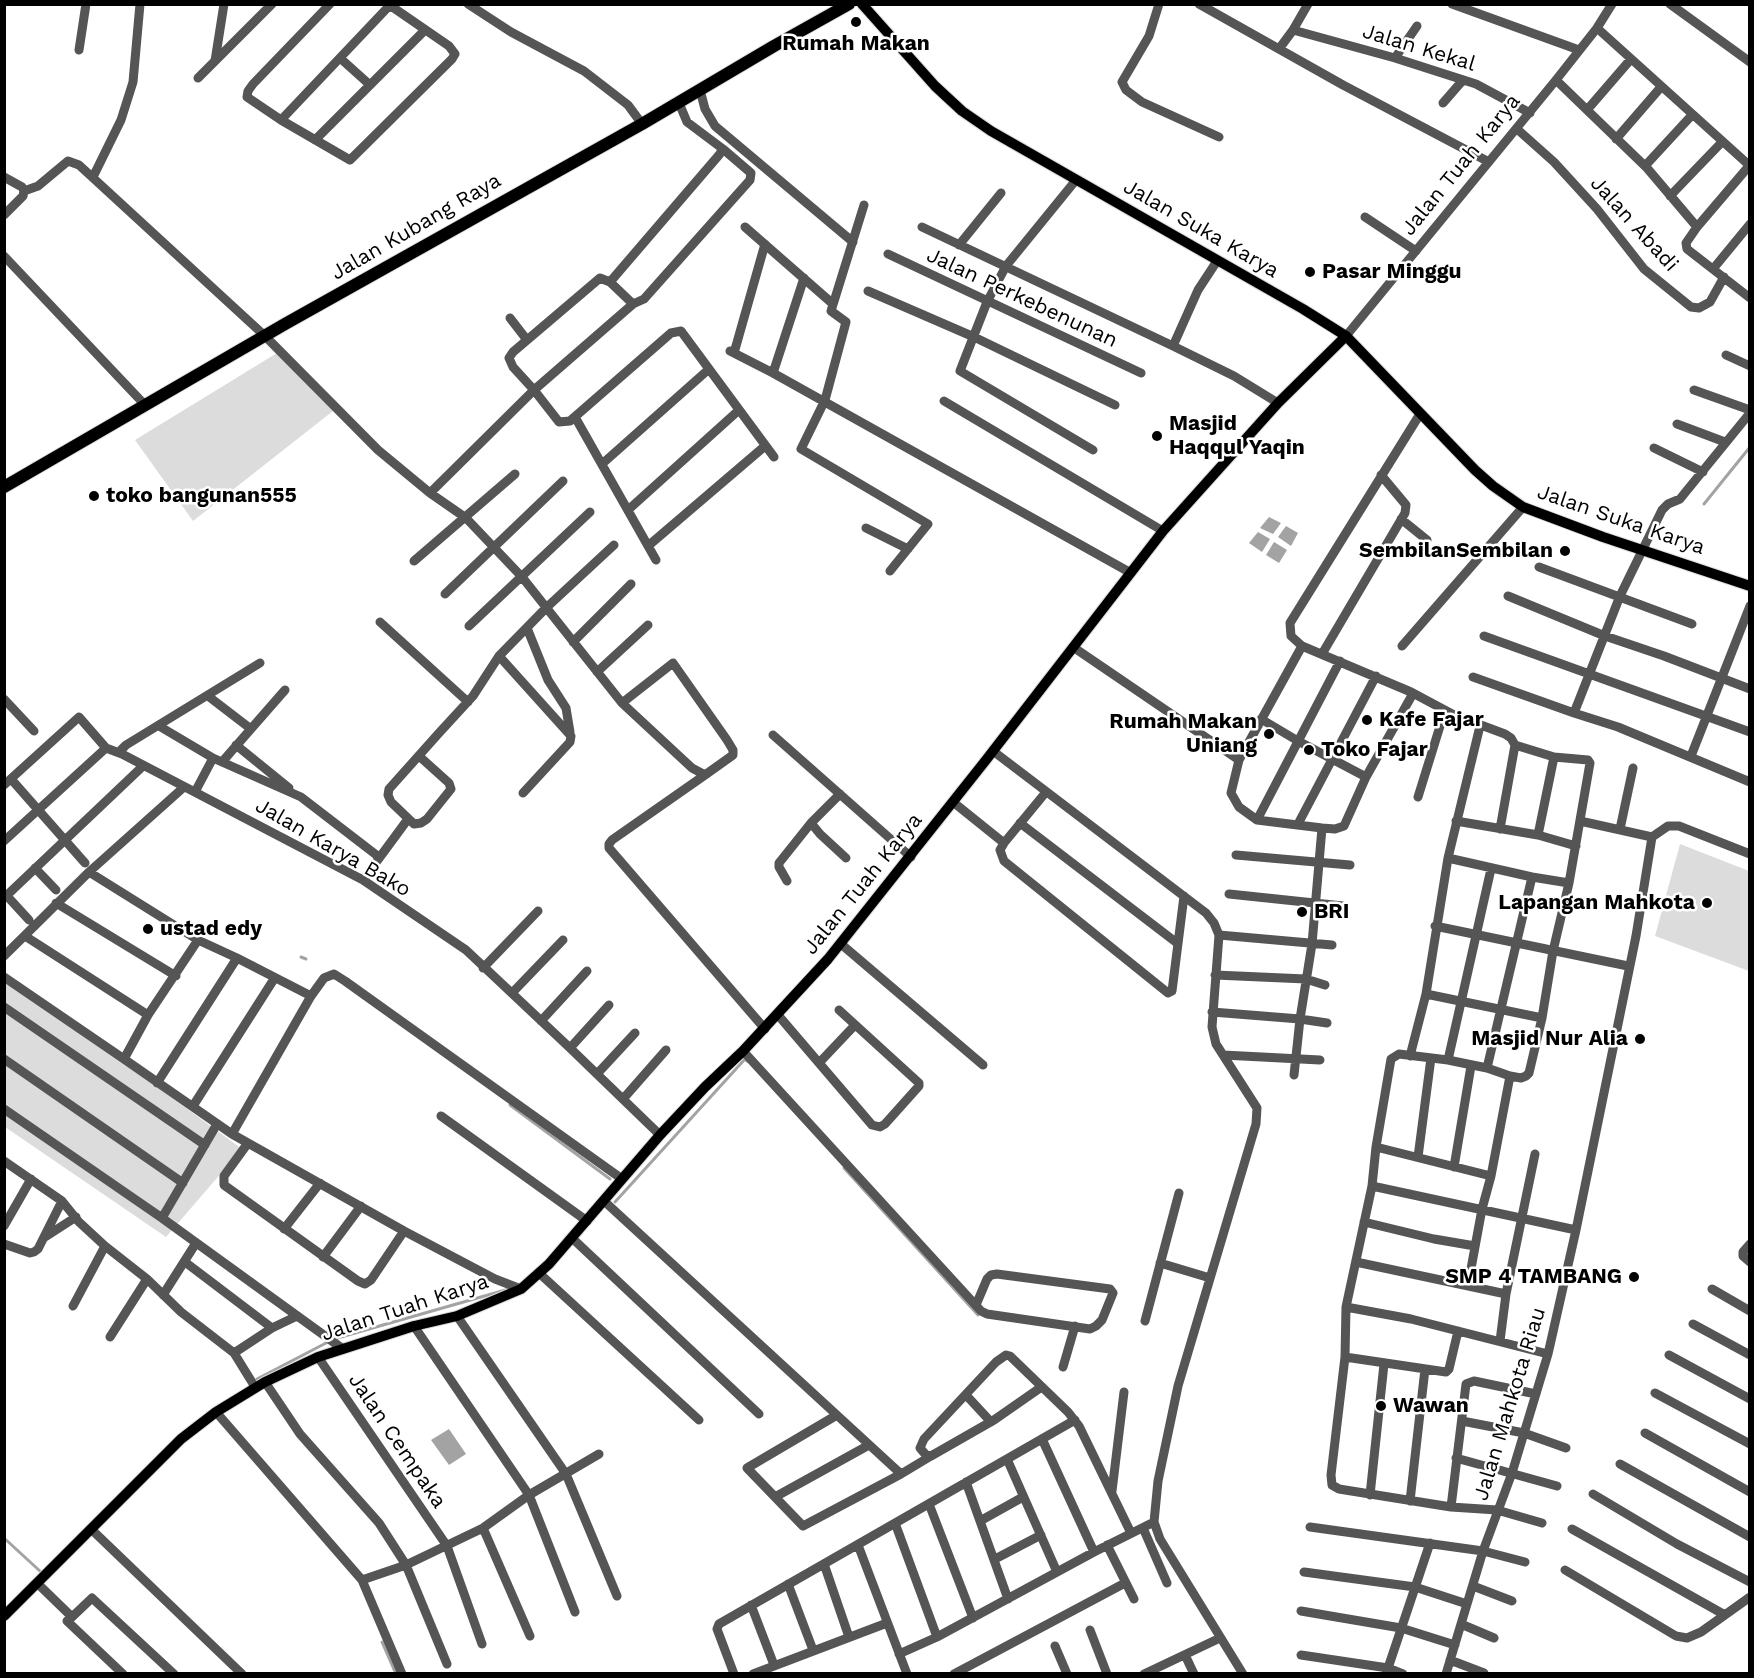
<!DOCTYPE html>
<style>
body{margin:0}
#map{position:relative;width:1754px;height:1678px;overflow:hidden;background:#fff;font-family:"Work Sans",sans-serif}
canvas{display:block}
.frame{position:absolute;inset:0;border:6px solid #000;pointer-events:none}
</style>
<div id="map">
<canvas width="1754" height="1678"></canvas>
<div class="frame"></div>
</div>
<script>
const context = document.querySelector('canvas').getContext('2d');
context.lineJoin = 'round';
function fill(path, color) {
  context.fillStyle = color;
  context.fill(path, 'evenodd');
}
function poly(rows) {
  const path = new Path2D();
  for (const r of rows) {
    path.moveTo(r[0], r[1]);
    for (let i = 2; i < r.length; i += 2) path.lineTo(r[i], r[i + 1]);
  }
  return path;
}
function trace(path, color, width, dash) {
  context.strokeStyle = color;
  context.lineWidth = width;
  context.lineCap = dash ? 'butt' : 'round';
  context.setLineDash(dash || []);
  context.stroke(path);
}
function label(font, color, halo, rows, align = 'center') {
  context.font = font + ' "Work Sans",sans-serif';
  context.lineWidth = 5;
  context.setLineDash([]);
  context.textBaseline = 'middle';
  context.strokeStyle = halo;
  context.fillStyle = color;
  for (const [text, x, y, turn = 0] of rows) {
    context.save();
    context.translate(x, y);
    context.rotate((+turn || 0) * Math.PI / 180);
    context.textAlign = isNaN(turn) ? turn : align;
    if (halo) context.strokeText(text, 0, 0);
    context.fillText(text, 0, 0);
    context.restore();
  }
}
fill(poly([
 [277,353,333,411,193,521,135,440],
 [1680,844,1749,871,1749,971,1655,936],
 [4,975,242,1149,166,1237,5,1127]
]), '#dcdcdc');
fill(poly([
 [1269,517,1281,523,1273,534,1260,528],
 [1286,526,1298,533,1291,546,1278,537],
 [1258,532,1270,539,1262,552,1249,543],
 [1274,542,1287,550,1279,563,1266,555],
 [449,1429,466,1454,449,1465,431,1440]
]), '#a3a3a3');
trace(poly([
 [1704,504,1750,447],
 [301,957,306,959],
 [510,1105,610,1179],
 [844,1168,978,1315],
 [615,1202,745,1059,747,1061],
 [334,1339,509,1289],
 [257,1379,328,1342],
 [4,1538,41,1572],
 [382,1642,396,1674]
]), '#a3a3a3', 3);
const major = poly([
 [862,4,935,86,962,111,991,131,1303,309,1346,336,1475,470,1493,486,1523,507,1603,537,1750,586],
 [4,1616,181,1439,216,1412,265,1382,318,1357,414,1326,457,1316,521,1289,549,1264,660,1135,705,1087,743,1051,828,959,986,760,1163,531,1278,403,1346,336]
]);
const highway = poly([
 [4,487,285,324,642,124,774,46,849,4]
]);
trace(major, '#dbdbdb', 12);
trace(highway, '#dbdbdb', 14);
trace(poly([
 [330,4,253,84,248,91,247,97,281,120,350,160,452,59,455,54,449,46,388,4],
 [468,4,511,32,584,71,628,105,642,124],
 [1159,4,1149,36,1122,82,1126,90,1142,102,1219,137],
 [1199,4,1343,85,1489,162],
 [1452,4,1579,50],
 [1670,4,1750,62],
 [1597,28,1750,166],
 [1293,30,1395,58,1476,84,1530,113],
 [1279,49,1293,30,1308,4],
 [79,50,86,4],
 [340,58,370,85],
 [1395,58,1417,26],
 [215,61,224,4],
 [198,78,272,4],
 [1556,80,1647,168,1697,227],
 [700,90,705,109,715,126,853,242],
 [1443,103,1463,80],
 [1587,110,1631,59],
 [281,120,391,4],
 [1517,129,1554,162,1597,209,1644,269,1691,307,1699,308,1710,302,1724,277],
 [1616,139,1661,87],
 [315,140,425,30],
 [1645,166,1692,115],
 [1749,166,1697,227,1686,243,1687,249,1750,298],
 [4,177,22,187,24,191,23,196,4,215],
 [93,177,121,120,133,82,140,4],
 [1076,180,1006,266,987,302,960,371,1093,450],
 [24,191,38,186,68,161,79,165,265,336,378,450,430,493,466,518,522,577,622,703,692,768,705,775,733,755,733,750,727,740,673,663,622,703],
 [1670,196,1722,142],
 [864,205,831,311,846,322,825,400,801,449,928,524,890,571],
 [1365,217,1416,251],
 [745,227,833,304],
 [922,227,1173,346,1234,376,1278,403],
 [959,245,1001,193],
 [888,254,1141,373],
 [4,256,145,405],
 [1713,269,1750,224],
 [804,278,773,373,1131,573],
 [610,282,719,155,723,149,687,122,679,103],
 [868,291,974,337,1115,405],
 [633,304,644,299,750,180,751,173,723,149],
 [510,318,527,340],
 [1346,336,1556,80,1597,28,1612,4],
 [1173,346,1198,290,1217,261],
 [730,351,773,373],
 [734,353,765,244],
 [1726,355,1750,366],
 [1694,390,1750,410],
 [944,401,1163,531],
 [575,417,656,560],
 [1677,424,1725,442],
 [1654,448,1703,472],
 [602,464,709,369],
 [430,493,534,390,633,304,610,282,600,278,513,352,509,358,513,367,534,390,559,422,570,421,671,333,681,331,774,457],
 [628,510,739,410],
 [1401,519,1427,540],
 [866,528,908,549],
 [648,546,765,446],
 [414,561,515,474],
 [1539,567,1692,624],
 [445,594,563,481],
 [1508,596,1605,636,1664,656,1750,689],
 [380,622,468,702],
 [469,626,590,512],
 [527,628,548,680,566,708,570,732],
 [1484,636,1750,732],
 [573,642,631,584],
 [1302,646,1411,692,1454,715,1505,734,1511,738,1515,745,1554,757,1588,760,1590,763,1569,883,1553,951,1542,1018,1529,1073,1526,1076,1521,1078,1510,1076,1491,1176,1482,1209,1468,1285],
 [1402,646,1523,507],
 [1073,647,1239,760],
 [1322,654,1405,513,1406,505,1381,475],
 [499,656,571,736,570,742,523,793],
 [260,663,126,745,121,750,122,754,363,880,466,950,570,1048,660,1135],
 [597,672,648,625],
 [1473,677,1574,713,1620,596,1662,510,1668,504,1680,499,1684,494,1750,413],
 [1411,692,1411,697,1366,777,1344,826,1335,829,1322,828,1257,820,1239,807,1231,793,1239,760,1302,646,1291,636,1290,623,1420,414],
 [208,696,251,729],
 [4,699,34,731],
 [1574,713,1618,727,1750,782],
 [1261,719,1298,741,1366,777],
 [159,726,213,758,301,797,379,857],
 [773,735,911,857],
 [236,745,289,788],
 [993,751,1206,913,1214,923,1219,935,1212,1027,1216,1044,1257,1108,1256,1124,1178,1386,1158,1481,1154,1522,1160,1539,1243,1674],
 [419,756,449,783,451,789,427,819,421,823,414,824,391,802,388,795,389,789,439,733,473,696,499,656,546,608,614,545],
 [1691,756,1750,606],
 [222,762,285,690],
 [705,775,612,840,609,844,609,848,765,1029],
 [11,779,85,863],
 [4,785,79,717,106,748,122,754],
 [195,792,213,758],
 [1046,792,1004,843,1000,850,1004,861,1168,993,1172,991,1184,896],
 [840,794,811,823,820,834,846,858],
 [1418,797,1445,710],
 [953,802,1004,843],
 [1257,820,1340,661],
 [1456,821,1538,835,1576,846],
 [1580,821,1652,837],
 [1020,823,1177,943],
 [1298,824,1376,676],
 [1500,829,1515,745],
 [1620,829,1633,768],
 [1538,835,1554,757],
 [4,841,106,748],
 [1236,855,1350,865],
 [1448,858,1532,877,1569,883],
 [35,868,56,890],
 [89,872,198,940,237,958,311,996,232,1134],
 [363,880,408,819],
 [787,881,779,867,779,863,811,823],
 [1229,894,1343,906],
 [7,896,29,920],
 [4,898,143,766],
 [56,903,176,976],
 [1435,926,1628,966],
 [1219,935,1332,945],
 [25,936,148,1015],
 [198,940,148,1015,124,1059,232,1134,404,1231,495,1279,521,1289],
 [841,944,983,1065],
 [4,956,89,872,184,787],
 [483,968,538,911],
 [1215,975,1306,979,1325,985],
 [4,977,124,1059],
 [512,993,563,940],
 [1426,994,1542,1018],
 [311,996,324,978,334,974,345,981,622,1179],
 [4,1007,205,1145],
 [1212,1012,1300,1019,1327,1023],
 [778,1015,872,1125,880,1127,885,1124,919,1086,919,1083,839,1010],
 [541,1021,587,971],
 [570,1048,609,1005],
 [743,1051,981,1311,987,1314,1090,1329,1096,1326,1102,1320,1113,1293,1110,1289,997,1274,991,1275,987,1279,976,1305],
 [1223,1055,1320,1060],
 [1410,1056,1426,994,1448,858,1480,726],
 [4,1059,183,1183],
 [1448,1060,1491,869],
 [819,1063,855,1025],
 [1487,1068,1532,877],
 [597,1074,635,1033],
 [1294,1075,1300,1019,1312,944,1322,828],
 [1510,1076,1487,1068,1448,1060,1399,1054,1391,1059,1376,1147,1372,1186,1346,1307,1345,1357,1331,1475,1332,1485,1339,1489,1451,1507,1497,1510,1542,1523],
 [157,1083,237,958],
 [623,1099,666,1050],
 [193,1106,274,979],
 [4,1109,162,1218,343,1349],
 [441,1116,587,1221],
 [248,1143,224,1176,224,1185,358,1281,365,1284,371,1280,404,1231],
 [1376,1147,1491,1176],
 [1418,1157,1431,1058],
 [4,1161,62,1201,79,1222,105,1246,147,1279,181,1312,234,1353,255,1387],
 [1454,1167,1471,1066],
 [1372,1186,1576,1230],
 [604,1201,901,1474,931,1456],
 [162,1218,217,1124],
 [1364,1222,1434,1239,1475,1246],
 [4,1226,31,1179],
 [284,1229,320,1183],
 [45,1237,76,1217],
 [572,1238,759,1414],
 [4,1244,30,1253,34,1252,38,1249,62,1201],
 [1750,1244,1743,1252,1743,1256,1750,1262],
 [323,1257,361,1206],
 [185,1262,272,1328],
 [1356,1262,1506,1294,1535,1154],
 [1160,1263,1210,1278],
 [539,1273,699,1420],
 [1712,1289,1750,1311],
 [163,1295,196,1243],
 [73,1306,105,1246],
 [1346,1307,1411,1319,1548,1354],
 [457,1316,566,1474,617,1596],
 [1145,1321,1179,1193],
 [1693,1324,1750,1355],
 [414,1326,529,1495,575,1612],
 [110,1337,147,1279],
 [1500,1341,1506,1294],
 [234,1353,272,1328,297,1316],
 [1669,1355,1750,1399],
 [318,1357,447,1546,482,1644],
 [1345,1357,1446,1372,1449,1369,1458,1331],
 [1063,1367,1075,1326],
 [265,1382,300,1434,379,1523,406,1565,447,1664],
 [1040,1388,994,1420,931,1456,926,1455,920,1448,924,1439,996,1362,1006,1355,1010,1356,1068,1412,1079,1426,1131,1533],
 [1655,1393,1750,1444],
 [966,1395,991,1422],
 [216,1412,362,1580,402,1674],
 [837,1415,747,1468,803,1526,901,1474],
 [1462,1421,1524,1433,1566,1448],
 [1645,1433,1750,1492],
 [1042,1439,1094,1552],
 [1456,1458,1557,1486],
 [1007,1459,1057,1572],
 [1620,1464,1750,1537],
 [966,1482,1008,1599],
 [1112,1491,1124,1392],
 [1593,1494,1677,1544,1750,1582],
 [1370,1495,1384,1364],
 [775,1497,869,1445],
 [1410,1501,1425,1369],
 [929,1504,973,1618],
 [1451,1507,1466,1384,1474,1381,1536,1394],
 [980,1521,1023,1497],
 [895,1523,937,1637],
 [1310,1527,1483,1551,1525,1562],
 [483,1528,530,1636],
 [1143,1528,1167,1583],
 [91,1529,242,1674],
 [1572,1529,1725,1615],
 [858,1545,907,1674],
 [1107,1545,1134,1599],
 [995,1559,1041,1535],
 [824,1564,849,1637],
 [1565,1570,1676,1636,1687,1638,1701,1632,1750,1597],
 [1304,1572,1415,1587,1467,1604],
 [362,1580,406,1565,483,1528,529,1495,599,1454],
 [37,1583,72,1617,67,1621,123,1674],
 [788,1584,813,1650],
 [1473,1586,1512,1601],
 [751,1605,774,1665],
 [1301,1611,1401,1628,1455,1645],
 [72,1617,92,1598,174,1674],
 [1090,1630,1107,1674],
 [1494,1638,1461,1624,1483,1551,1512,1473,1548,1354,1576,1230,1636,936,1652,837,1668,826,1679,826,1750,854],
 [1055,1646,1067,1674],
 [899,1654,937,1637,1094,1552,1154,1522],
 [1185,1655,1194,1674],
 [1301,1655,1388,1668,1403,1674],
 [1450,1660,1484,1673],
 [734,1674,717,1629,719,1624,1075,1420],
 [753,1674,887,1623],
 [954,1674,1125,1583],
 [1144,1674,1220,1638],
 [1386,1674,1430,1543],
 [1446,1674,1461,1624]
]), '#555', 9);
trace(major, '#000', 10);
trace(highway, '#000', 12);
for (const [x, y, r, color] of [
 [856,22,6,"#000"],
 [1310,272,6,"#000"],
 [1157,436,6,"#000"],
 [94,496,6,"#000"],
 [1565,551,6,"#000"],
 [1367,720,6,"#000"],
 [1269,734,6,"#000"],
 [1309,750,6,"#000"],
 [1707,903,6,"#000"],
 [1302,912,6,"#000"],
 [148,929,6,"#000"],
 [1640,1039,6,"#000"],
 [1634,1277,6,"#000"],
 [1381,1406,6,"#000"]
]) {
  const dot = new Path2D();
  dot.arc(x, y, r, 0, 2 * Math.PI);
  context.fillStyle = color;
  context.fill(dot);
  trace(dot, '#fff', 2);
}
label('bold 21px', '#000', '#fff', [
 ["Rumah Makan",856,44,"center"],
 ["Pasar Minggu",1322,272],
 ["Masjid",1169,424],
 ["Haqqul Yaqin",1169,448],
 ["toko bangunan555",106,496],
 ["SembilanSembilan",1553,551,"right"],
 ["Kafe Fajar",1379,720],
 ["Rumah Makan",1257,722,"right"],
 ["Uniang",1257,746,"right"],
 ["Toko Fajar",1321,750],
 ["Lapangan Mahkota",1695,903,"right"],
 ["BRI",1314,912],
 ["ustad edy",160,929],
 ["Masjid Nur Alia",1628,1039,"right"],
 ["SMP 4 TAMBANG",1622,1277,"right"],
 ["Wawan",1393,1406]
], 'left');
label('21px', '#000', '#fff', [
 ["Jalan Kekal",1419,48,17],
 ["Jalan Tuah Karya",1461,165,-51],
 ["Jalan Abadi",1634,224,48],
 ["Jalan Kubang Raya",416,227,-30],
 ["Jalan Suka Karya",1201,229,30],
 ["Jalan Perkebenunan",1022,298,25],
 ["Jalan Suka Karya",1621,520,19],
 ["Jalan Karya Bako",333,848,30],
 ["Jalan Tuah Karya",863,884,-51],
 ["Jalan Tuah Karya",405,1308,-18],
 ["Jalan Mahkota Riau",1510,1404,-73],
 ["Jalan Cempaka",397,1441,56]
]);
</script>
